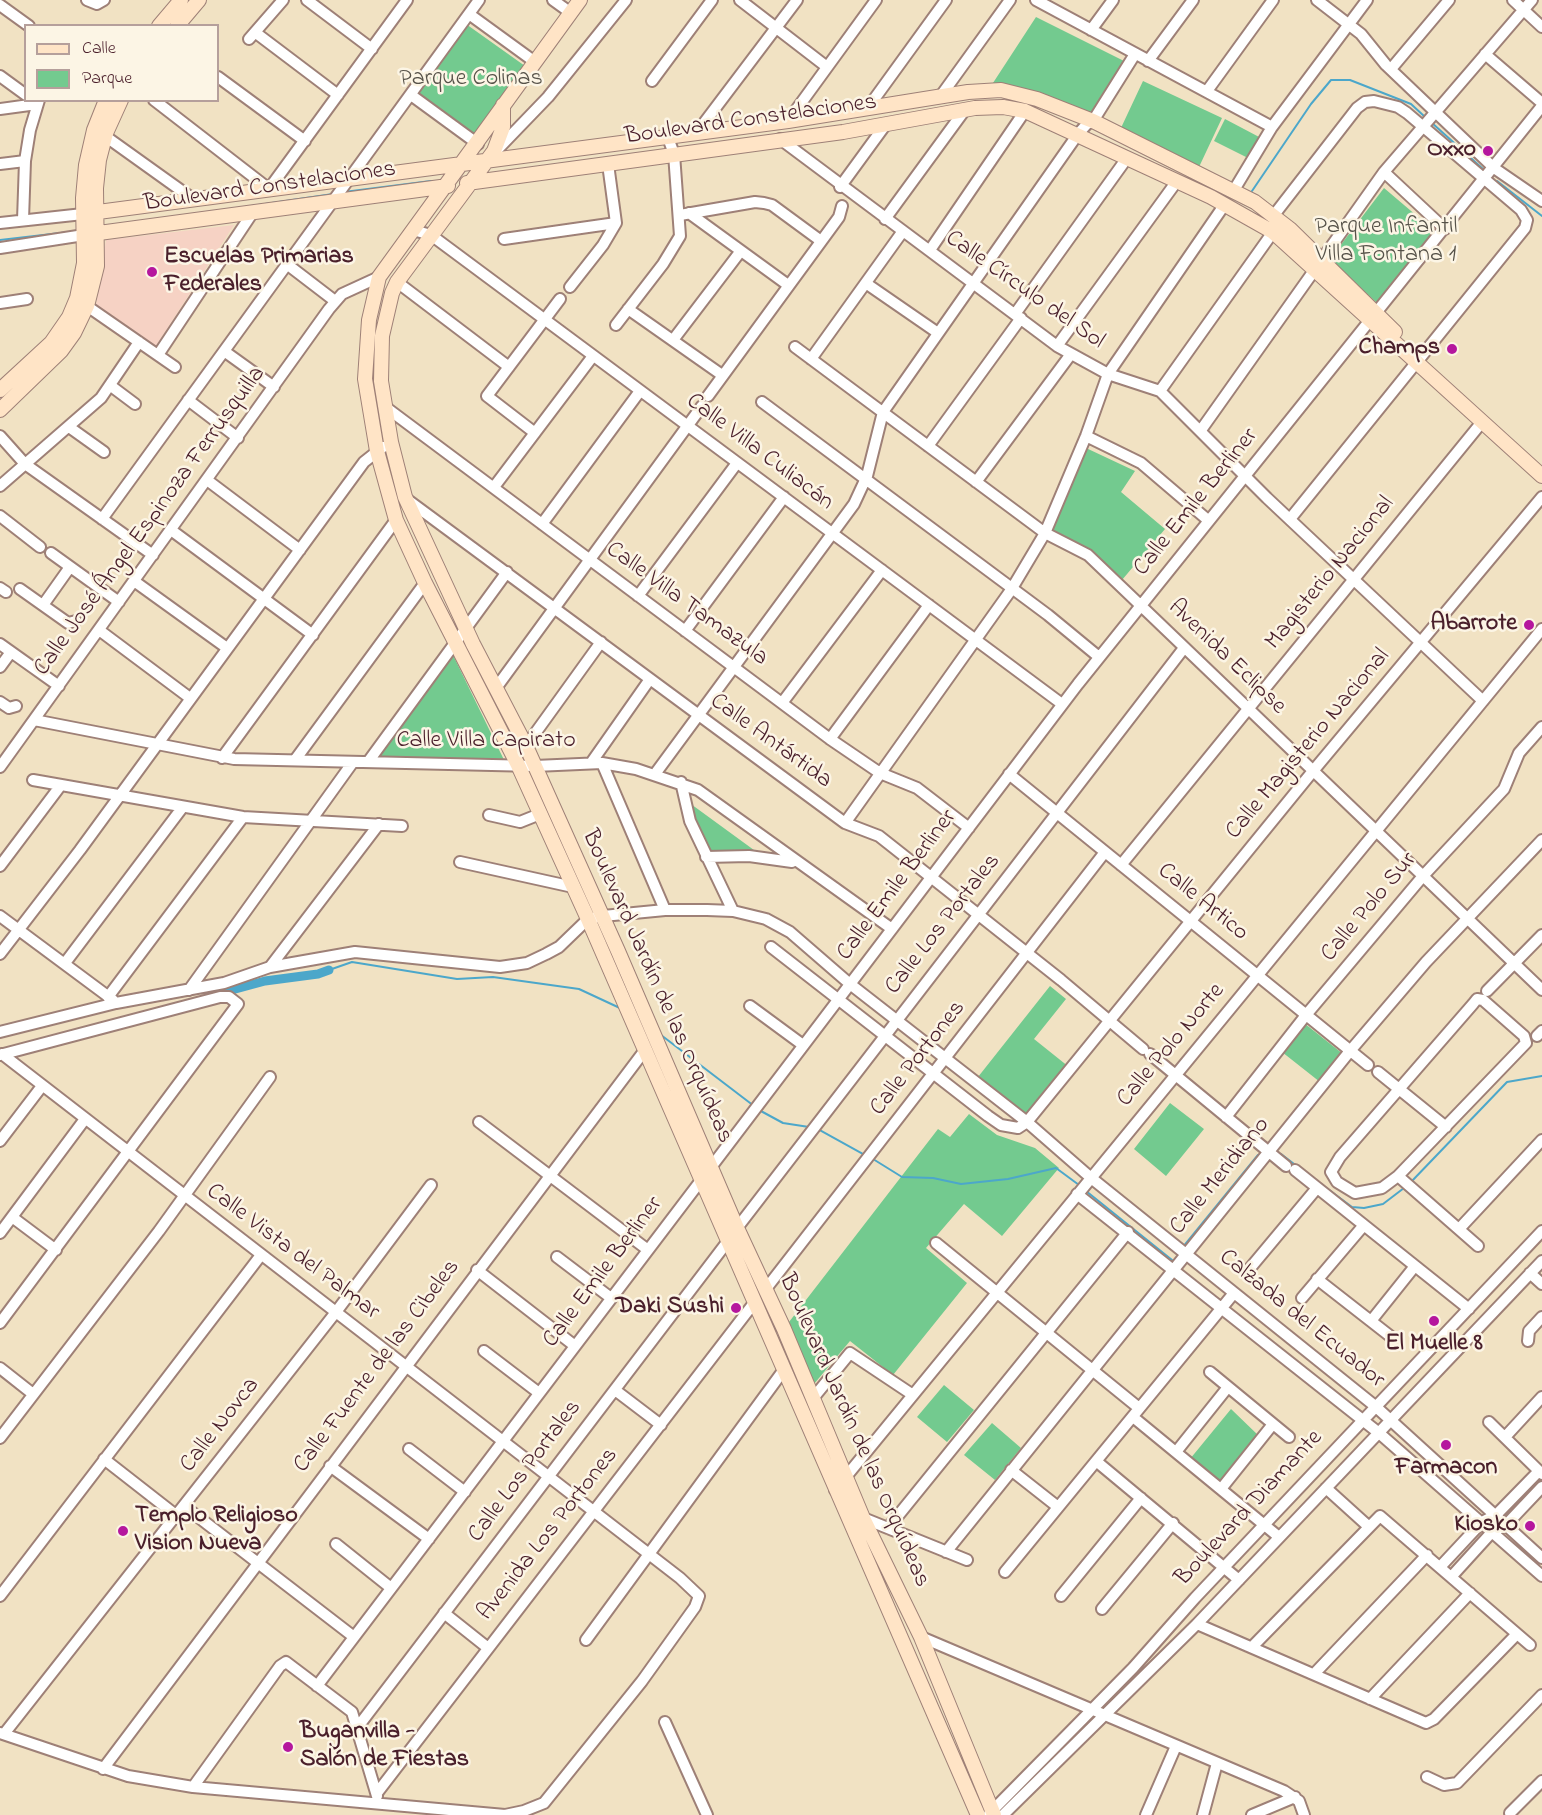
<!DOCTYPE html>
<meta charset="utf-8">
<style>
body{margin:0}
#map{position:relative;width:1542px;height:1815px;overflow:hidden;background:#f1e2c3;font-family:"Indie Flower",sans-serif}
canvas{display:block}
.legend{position:absolute;left:24px;top:24px;width:195px;height:78px;box-sizing:border-box;background:#fcf5e5;border:2px solid #b59f9b;margin:0;padding:8px 10px;list-style:none;font-size:18px;color:#4a1f2b}
.legend li{display:flex;align-items:center;gap:12px;height:30px}
.legend b{width:30px;border:2px solid #b59f9b}
</style>
<div id="map">
<canvas width="1542" height="1815"></canvas>
<ul class="legend">
<li><b style="height:8px;background:#ffe4c6"></b>Calle</li>
<li><b style="height:16px;background:#73ca8f"></b>Parque</li>
</ul>
</div>
<script>
const context = document.querySelector('canvas').getContext('2d');
context.lineJoin = 'round';
function fill(path, color) {
  context.fillStyle = color;
  context.fill(path, 'evenodd');
}
function poly(rows) {
  const path = new Path2D();
  for (const r of rows) {
    path.moveTo(r[0], r[1]);
    for (let i = 2; i < r.length; i += 2) path.lineTo(r[i], r[i + 1]);
  }
  return path;
}
function trace(path, color, width, dash) {
  context.strokeStyle = color;
  context.lineWidth = width;
  context.lineCap = dash ? 'butt' : 'round';
  context.setLineDash(dash || []);
  context.stroke(path);
}
function label(font, color, halo, rows, align = 'center') {
  context.font = font + ' "Indie Flower",sans-serif';
  context.lineWidth = 5;
  context.setLineDash([]);
  context.textBaseline = 'middle';
  context.strokeStyle = halo;
  context.fillStyle = color;
  for (const [text, x, y, turn = 0] of rows) {
    context.save();
    context.translate(x, y);
    context.rotate((+turn || 0) * Math.PI / 180);
    context.textAlign = isNaN(turn) ? turn : align;
    if (halo) context.strokeText(text, 0, 0);
    context.fillText(text, 0, 0);
    context.restore();
  }
}
fill(poly([
 [234,225,156,346,96,305,106,240]
]), '#f6d2c4');
fill(poly([
 [1036,17,1128,63,1087,119,991,86],
 [466,24,525,66,473,139,415,98],
 [1143,81,1222,118,1199,167,1120,130],
 [1225,119,1261,138,1250,159,1214,141],
 [1384,188,1437,233,1379,305,1330,259],
 [1086,448,1135,471,1121,492,1165,529,1122,580,1084,546,1053,530],
 [453,655,505,762,373,761],
 [684,799,769,861,737,855,700,857],
 [1050,986,1066,999,1034,1039,1069,1067,1026,1117,978,1077],
 [1304,1023,1343,1054,1320,1082,1282,1052],
 [1170,1103,1204,1129,1166,1176,1134,1149],
 [969,1114,997,1135,1035,1148,1059,1168,1002,1236,964,1204,926,1248,967,1283,893,1375,850,1341,814,1384,789,1322,938,1129,950,1137],
 [944,1385,974,1410,947,1442,917,1417],
 [1231,1409,1259,1436,1220,1483,1190,1459],
 [992,1423,1021,1448,995,1480,964,1455]
]), '#73ca8f');
trace(poly([
 [1432,123,1483,169],
 [1497,181,1542,216],
 [1252,191,1311,104,1331,80,1350,80,1411,104,1425,117],
 [344,192,431,181],
 [238,208,333,194],
 [0,240,69,232],
 [329,970,352,962,457,979,493,977,579,989,622,1009],
 [661,1035,754,1106],
 [759,1110,783,1123,809,1127],
 [818,1129,865,1155],
 [1281,1154,1298,1167],
 [873,1159,902,1177,933,1178,961,1184,1008,1179,1056,1168,1079,1185],
 [1317,1181,1352,1207,1364,1208,1383,1204,1404,1188],
 [1411,1182,1507,1082,1542,1076],
 [1086,1191,1172,1260],
 [1183,1247,1258,1155]
]), '#4ca7ca', 2);
trace(poly([
 [217,994,265,981,318,974,329,970]
]), '#4ca7ca', 9);
const street = poly([
 [87,0,97,4,104,0],
 [307,0,372,49],
 [553,0,571,13],
 [740,0,827,67],
 [1036,0,1272,127],
 [1317,0,1361,34,1386,65,1494,168,1542,201],
 [1513,0,1542,27],
 [0,5,29,26],
 [469,14,535,62],
 [1091,30,1113,0],
 [256,33,338,95],
 [249,39,283,0],
 [1485,54,1542,103],
 [1148,61,1193,0],
 [1391,69,1449,0],
 [0,76,26,95],
 [218,77,305,141],
 [652,81,712,0],
 [1207,91,1273,0],
 [411,95,478,144],
 [940,97,1010,0],
 [154,100,269,189,407,0],
 [0,109,37,104],
 [867,109,946,0],
 [788,121,876,0],
 [698,131,797,0],
 [105,136,193,199],
 [780,139,1057,346,1108,374,1160,391,1267,498,1483,701],
 [495,152,548,97,626,0],
 [0,164,25,161],
 [1384,172,1445,229],
 [840,187,886,124],
 [1234,190,1272,127,1367,0],
 [689,213,788,285],
 [680,215,755,202,764,203,772,205,821,241],
 [1274,215,1357,108,1365,102,1374,101,1398,107,1407,113,1521,210,1527,220,1525,228,1290,519],
 [885,219,964,111],
 [23,220,25,161,30,130,39,100],
 [0,223,83,214],
 [413,230,431,235,1062,704],
 [504,239,616,223],
 [0,248,84,235],
 [930,250,1025,111],
 [288,265,335,301],
 [397,282,509,367],
 [867,284,938,333],
 [570,287,603,245,616,223,608,164],
 [0,303,27,299],
 [87,306,175,367],
 [628,309,722,375],
 [1015,314,1127,158],
 [616,325,663,264,680,236,674,154,667,135],
 [673,340,740,252],
 [1057,346,1177,181],
 [795,347,1045,533,1088,555,1542,990],
 [224,351,274,387],
 [158,355,253,212],
 [811,359,903,231],
 [111,386,135,404],
 [1160,391,1273,232],
 [708,396,839,217,842,206],
 [188,400,238,438],
 [762,402,1048,615,1099,657],
 [384,406,830,739,880,773,917,788,969,828],
 [69,427,104,452],
 [1201,430,1384,172,1532,0],
 [535,433,487,396,560,299],
 [0,436,25,464,153,555],
 [1086,436,1141,463,1209,521],
 [928,446,1021,318],
 [207,480,300,550],
 [976,482,1071,354],
 [0,486,101,398,139,342],
 [494,487,593,356],
 [405,498,845,823,879,836,1061,980,1143,1049],
 [0,516,40,547],
 [102,519,479,0],
 [542,524,640,391],
 [171,530,313,635],
 [51,553,119,602],
 [134,581,227,648],
 [0,588,6,592],
 [20,589,68,623,76,621],
 [638,596,737,463],
 [43,605,70,567],
 [99,630,190,698],
 [685,631,784,497],
 [0,644,59,686],
 [0,667,11,652],
 [496,688,702,406],
 [0,702,9,708,16,706],
 [782,703,882,570],
 [34,720,234,759,535,766,602,763,636,769,698,790,892,929],
 [830,739,929,605],
 [526,746,601,642],
 [222,758,396,520],
 [295,760,425,583],
 [368,762,507,572],
 [591,763,650,679],
 [602,763,665,910],
 [0,767,329,309,342,294,379,277],
 [655,774,854,504,867,476,883,412,1078,134,1087,124,1093,121,1135,54],
 [1009,774,1368,1065],
 [33,780,243,817,402,826],
 [681,782,690,821,733,911],
 [489,815,520,822,540,814],
 [845,823,1011,590,1045,533,1086,436,1108,374,1225,204],
 [706,857,749,856,792,862],
 [460,862,573,887],
 [1121,865,1482,422],
 [0,866,61,785],
 [0,916,113,1000],
 [771,947,988,1116,1001,1125,1018,1128,1027,1122,1313,771,1542,497],
 [0,954,80,850,364,462,383,447],
 [65,963,182,808],
 [270,967,355,952,500,967,527,963,546,954,559,947,588,919,603,916,665,910,707,910,733,911,766,919,790,932,850,984,1027,1122,1090,1177,1375,1406,1542,1558],
 [189,990,353,762],
 [1487,991,1542,935],
 [108,997,243,817],
 [750,1006,803,1045],
 [0,1032,116,1003,224,983,270,967,379,824],
 [1537,1036,1542,1031],
 [2,1054,680,1578,699,1596,695,1607,642,1681,544,1803,524,1811,505,1815,193,1787],
 [1150,1054,1286,1166],
 [0,1055,220,997,229,997,238,1004,0,1323],
 [1378,1072,1446,1127],
 [1226,1117,1306,1015,1423,876,1504,789,1519,753,1542,727],
 [479,1122,648,1250],
 [0,1141,42,1086],
 [1295,1170,1469,1309],
 [1398,1176,1526,1043,1524,1036,1483,1000,1477,999,1473,1004,1340,1157,1331,1172,1337,1182,1355,1193,1382,1188,1398,1176,1478,1246],
 [1077,1194,1379,1433,1542,1576],
 [12,1217,56,1250],
 [737,1228,1184,648],
 [1459,1229,1542,1140],
 [0,1233,85,1119],
 [936,1243,1139,1408],
 [557,1257,611,1298],
 [477,1270,575,1346],
 [1246,1273,1317,1188],
 [1530,1273,1542,1284],
 [1317,1279,1390,1336],
 [765,1290,1105,852],
 [1302,1298,1364,1225],
 [1371,1321,1415,1266],
 [1528,1341,1529,1331,1542,1317],
 [484,1351,539,1393],
 [0,1368,33,1394],
 [1210,1372,1289,1437],
 [615,1390,661,1425],
 [814,1397,850,1353,913,1395],
 [1133,1417,1279,1537],
 [1489,1422,1542,1474],
 [1505,1437,1542,1397],
 [0,1438,159,1231,270,1077],
 [409,1449,465,1492],
 [1176,1452,1228,1387],
 [104,1459,177,1516],
 [1096,1461,1239,1580],
 [330,1466,429,1539],
 [1011,1470,1058,1507],
 [1326,1488,1368,1526],
 [1221,1489,1273,1424],
 [835,1490,1542,629],
 [184,1506,354,1637],
 [863,1518,967,1560],
 [888,1528,1128,1232],
 [336,1544,391,1588],
 [946,1552,1350,1051,1426,962,1542,840],
 [1440,1567,1482,1522,1496,1515,1539,1471],
 [1005,1572,1234,1293],
 [1452,1576,1492,1532,1506,1525,1542,1487],
 [0,1596,261,1255],
 [1061,1596,1141,1498],
 [1102,1609,1173,1523],
 [444,1613,488,1648],
 [1197,1624,1426,1723,1434,1719,1517,1634],
 [921,1637,1284,1791,1299,1801,1304,1815],
 [586,1640,783,1371],
 [1252,1647,1380,1516,1530,1645],
 [1315,1673,1427,1555],
 [317,1686,1078,684,1542,106],
 [1370,1699,1470,1593],
 [665,1722,707,1815],
 [357,1728,728,1241],
 [0,1733,128,1776,193,1787,280,1666,286,1662,352,1712,377,1796],
 [4,1734,336,1312,431,1185],
 [103,1769,645,1050],
 [1427,1777,1444,1785,1457,1783,1542,1695],
 [377,1793,754,1303],
 [1510,1813,1542,1781],
 [989,1814,1133,1668,1195,1598,1542,1231],
 [1003,1815,1197,1624,1542,1261],
 [1146,1815,1176,1746],
 [1203,1815,1217,1763],
 [1252,1815,1295,1797]
]);
const secondary = poly([
 [580,0,379,277,369,320,365,379,377,451,396,520,425,583,518,765,588,919,978,1815],
 [159,26,181,0],
 [177,26,199,0],
 [503,105,503,127,494,151,397,282,392,293,382,336,381,381,391,442,405,497,473,644,526,746,618,951,737,1228,784,1329,863,1518,921,1637,994,1815],
 [467,183,843,132,975,108,1003,107,1025,111,1211,197,1273,232,1542,476],
 [83,214,788,121,968,92,1001,90,1037,99,1093,121,1255,202,1290,229,1395,332],
 [84,235,448,186],
 [0,390,51,343,69,317,77,298,84,263,83,198,86,165,94,130,106,100],
 [0,410,61,351,74,333,87,306,97,266,96,188,99,160,106,133,121,100]
]);
trace(street, '#9e8077', 14);
trace(secondary, '#9e8077', 16);
trace(street, '#fff', 10);
trace(secondary, '#ffe4c6', 14);
for (const [x, y, r, color] of [
 [1488,151,6,"#b5179e"],
 [152,272,6,"#b5179e"],
 [1452,349,6,"#b5179e"],
 [1529,625,6,"#b5179e"],
 [736,1308,6,"#b5179e"],
 [1434,1321,6,"#b5179e"],
 [1446,1445,6,"#b5179e"],
 [1530,1526,6,"#b5179e"],
 [123,1531,6,"#b5179e"],
 [288,1747,6,"#b5179e"]
]) {
  const dot = new Path2D();
  dot.arc(x, y, r, 0, 2 * Math.PI);
  context.fillStyle = color;
  context.fill(dot);
  trace(dot, '#fcf5e5', 2);
}
label('24px', '#565249', '#fcf5e5', [
 ["Parque Colinas",471,80],
 ["Parque Infantil",1386,228],
 ["Villa Fontana 1",1386,256]
]);
label('24px', '#4a1f2b', '#fcf5e5', [
 ["Boulevard Constelaciones",751,121,-8],
 ["Boulevard Constelaciones",270,188,-8],
 ["Calle Círculo del Sol",1024,291,35],
 ["Calle Villa Culiacán",759,453,37],
 ["Calle Emile Berliner",1197,503,-51],
 ["Calle José Ángel Espinoza Ferrusquilla",151,522,-54],
 ["Magisterio Nacional",1331,574,-51],
 ["Calle Villa Tamazula",686,605,36],
 ["Avenida Eclipse",1226,658,44],
 ["Calle Villa Capirato",486,742],
 ["Calle Antártida",770,742,36],
 ["Calle Magisterio Nacional",1309,745,-50],
 ["Calle Emile Berliner",898,886,-53],
 ["Calle Artico",1202,903,39],
 ["Calle Polo Sur",1370,908,-50],
 ["Calle Los Portales",944,925,-52],
 ["Boulevard Jardín de las Orquídeas",656,987,66],
 ["Calle Polo Norte",1172,1046,-50],
 ["Calle Portones",919,1059,-52],
 ["Calle Meridiano",1221,1177,-51],
 ["Calle Vista del Palmar",292,1253,37],
 ["Calle Emile Berliner",604,1273,-53],
 ["Calzada del Ecuador",1301,1320,39],
 ["Calle Fuente de las Cibeles",378,1367,-53],
 ["Calle Novca",221,1426,-52],
 ["Boulevard Jardín de las Orquídeas",853,1431,66],
 ["Calle Los Portales",526,1472,-53],
 ["Boulevard Diamante",1250,1509,-47],
 ["Avenida Los Portones",549,1535,-52]
]);
label('bold 24px', '#4a1f2b', '#fcf5e5', [
 ["Oxxo",1476,151],
 ["Escuelas Primarias",164,258,"left"],
 ["Federales",164,286,"left"],
 ["Champs",1440,349],
 ["Abarrote",1517,625],
 ["Daki Sushi",724,1308],
 ["El Muelle 8",1434,1345,"center"],
 ["Farmacon",1446,1469,"center"],
 ["Templo Religioso",135,1517,"left"],
 ["Vision Nueva",135,1545,"left"],
 ["Kiosko",1518,1526],
 ["Buganvilla -",300,1733,"left"],
 ["Salón de Fiestas",300,1761,"left"]
], 'right');
</script>
